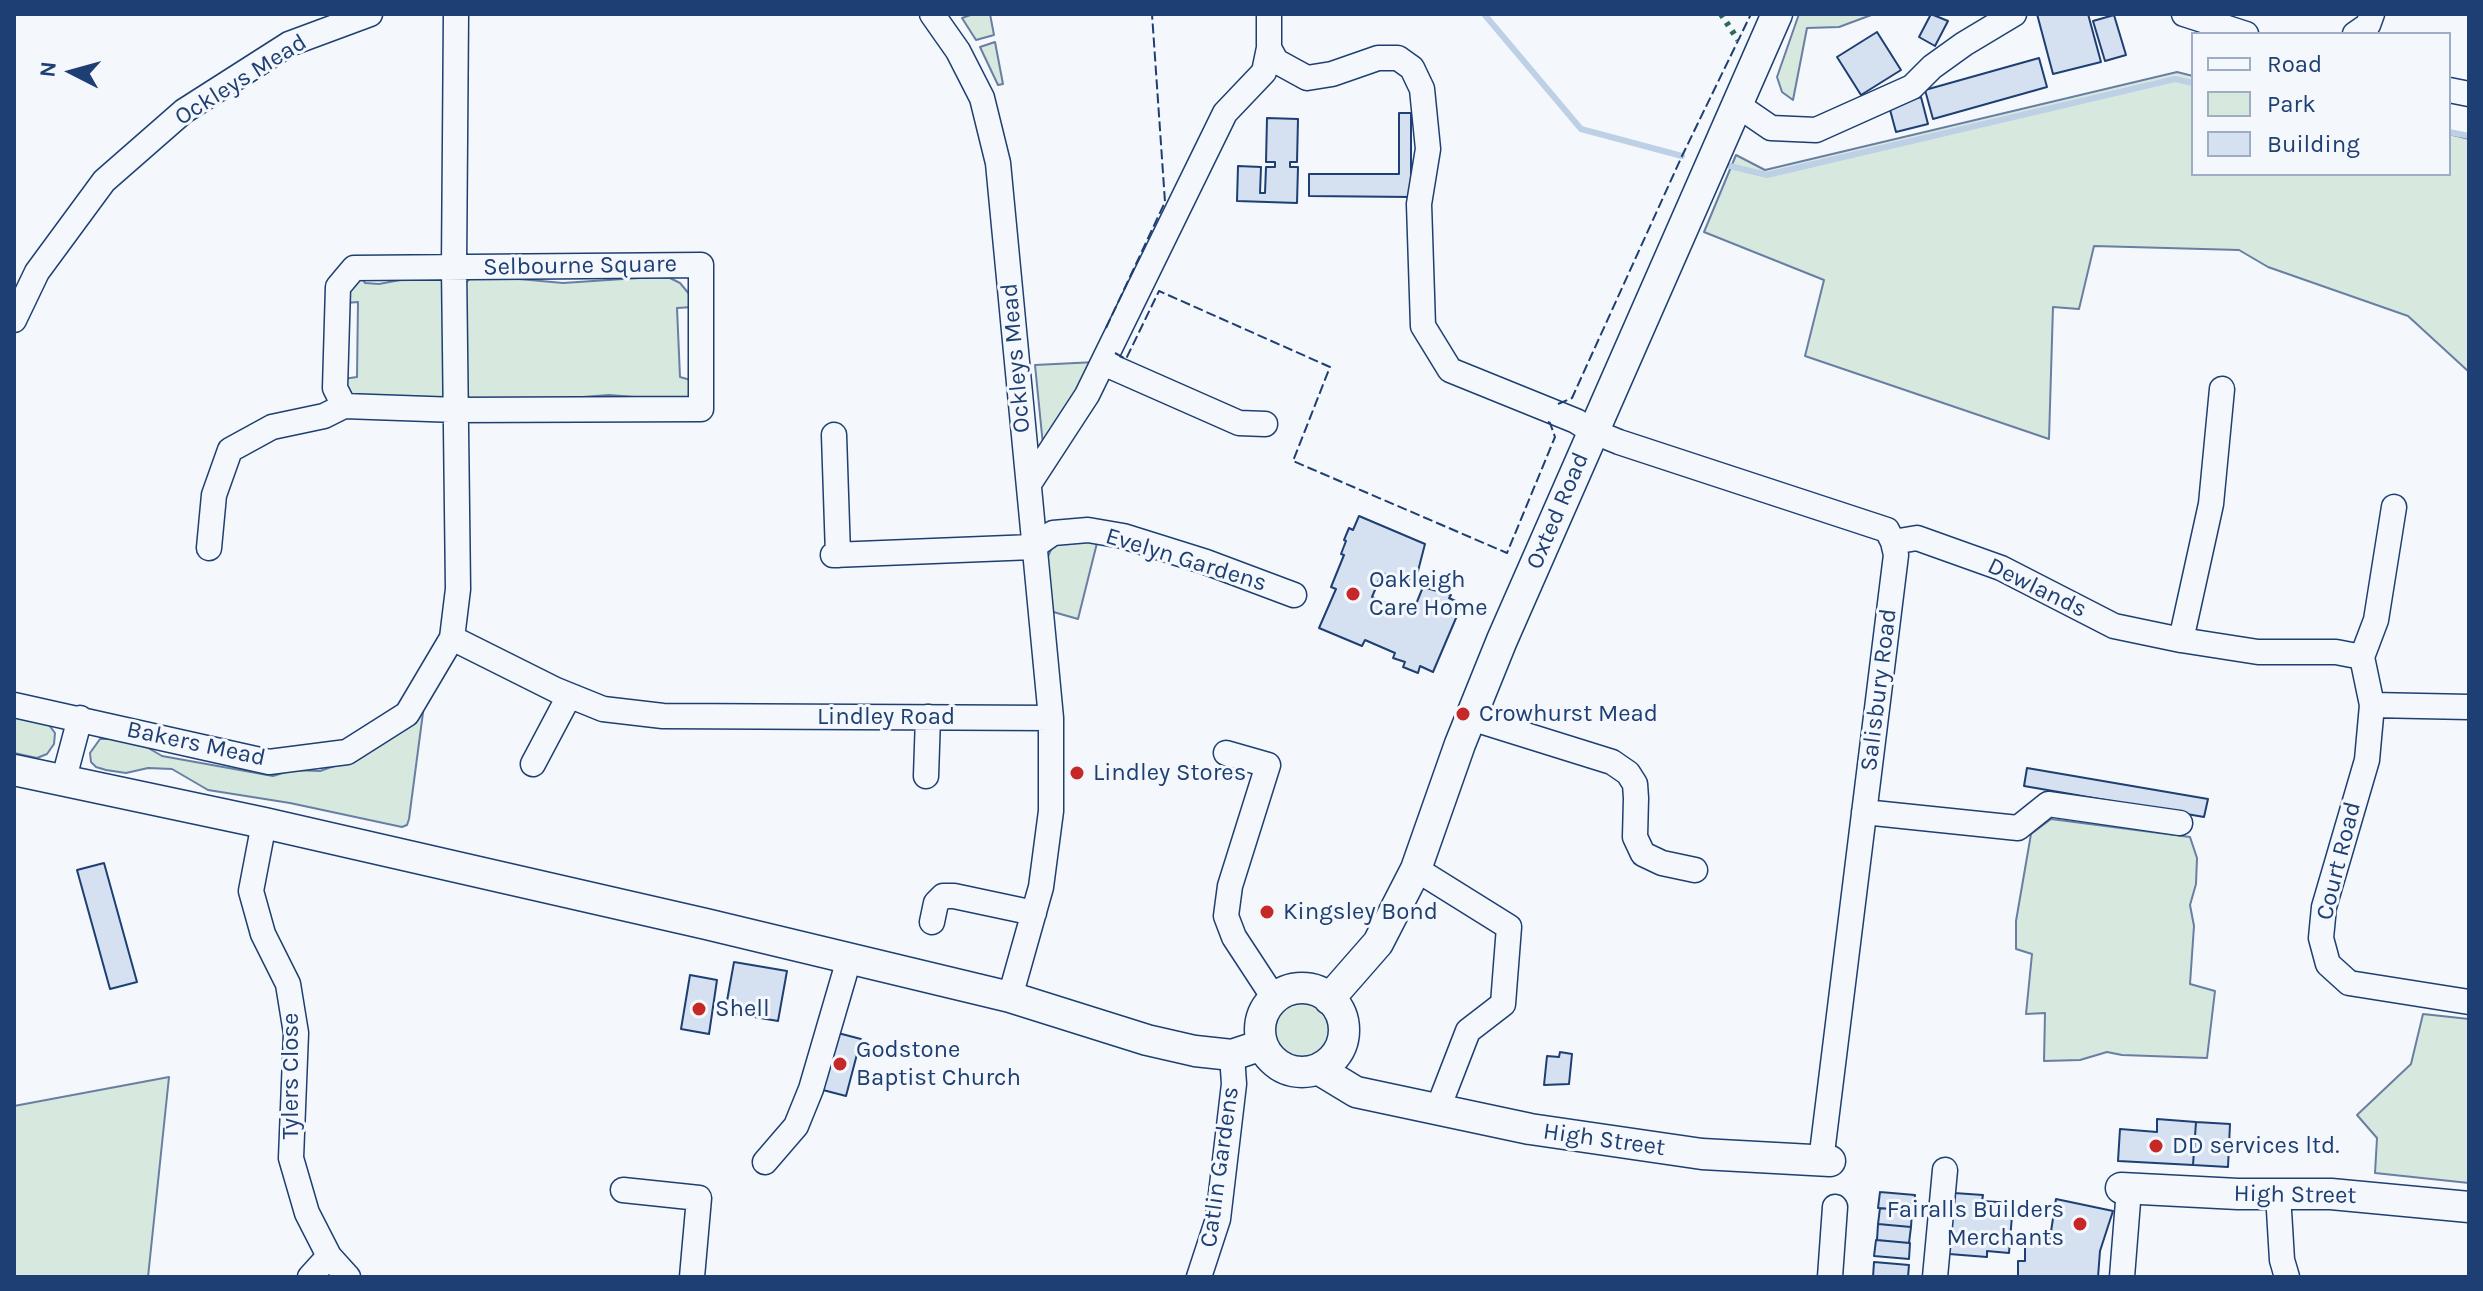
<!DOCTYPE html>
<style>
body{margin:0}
#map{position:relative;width:2483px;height:1291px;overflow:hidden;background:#f4f7fb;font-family:Karla,sans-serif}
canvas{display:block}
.frame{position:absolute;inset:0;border:16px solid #1d3f73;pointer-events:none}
.legend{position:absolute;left:2191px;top:32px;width:260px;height:144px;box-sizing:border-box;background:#f4f7fb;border:2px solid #9eadc5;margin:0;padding:10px 14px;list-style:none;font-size:24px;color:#1d3f73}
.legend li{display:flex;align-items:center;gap:16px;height:40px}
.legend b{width:40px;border:2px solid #9eadc5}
.north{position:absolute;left:32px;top:32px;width:80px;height:80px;-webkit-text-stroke:6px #f4f7fb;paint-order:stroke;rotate:276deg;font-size:22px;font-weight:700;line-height:32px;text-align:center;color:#1d3f73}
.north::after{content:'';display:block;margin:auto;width:28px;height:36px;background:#1d3f73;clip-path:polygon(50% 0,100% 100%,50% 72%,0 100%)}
</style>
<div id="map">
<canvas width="2483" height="1291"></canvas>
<div class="frame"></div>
<ul class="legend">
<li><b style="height:10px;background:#f4f7fb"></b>Road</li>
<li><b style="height:22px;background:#d7e8df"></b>Park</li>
<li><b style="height:22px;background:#d5e0f0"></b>Building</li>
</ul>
<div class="north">N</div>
</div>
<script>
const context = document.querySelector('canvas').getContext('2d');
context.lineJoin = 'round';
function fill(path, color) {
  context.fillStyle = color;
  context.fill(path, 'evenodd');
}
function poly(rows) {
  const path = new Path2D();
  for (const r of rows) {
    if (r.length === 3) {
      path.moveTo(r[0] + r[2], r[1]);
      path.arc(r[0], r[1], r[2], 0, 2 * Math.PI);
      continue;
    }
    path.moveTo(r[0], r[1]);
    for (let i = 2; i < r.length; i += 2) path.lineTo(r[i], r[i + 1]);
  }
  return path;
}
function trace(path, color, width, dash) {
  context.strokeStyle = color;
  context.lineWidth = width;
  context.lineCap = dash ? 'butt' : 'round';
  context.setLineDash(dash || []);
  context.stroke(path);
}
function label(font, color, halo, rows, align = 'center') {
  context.font = font + ' Karla,sans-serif';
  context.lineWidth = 6;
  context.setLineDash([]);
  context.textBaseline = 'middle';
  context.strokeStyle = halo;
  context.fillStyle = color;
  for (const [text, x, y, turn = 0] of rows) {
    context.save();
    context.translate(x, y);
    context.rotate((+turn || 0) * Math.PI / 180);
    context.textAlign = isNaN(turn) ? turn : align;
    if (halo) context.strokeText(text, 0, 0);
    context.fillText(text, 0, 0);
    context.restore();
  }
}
const green = poly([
 [973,14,990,14,994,35,976,40,962,18,973,14],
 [1799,14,1874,14,1839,27,1807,28,1793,100,1782,92,1777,77,1799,14],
 [995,42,1003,84,998,85,980,47,995,42],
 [2177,72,2193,76,2193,174,2449,174,2449,134,2469,139,2469,372,2408,316,2268,267,2239,250,2094,246,2079,309,2053,307,2049,439,1805,356,1824,280,1704,232,1736,155,1765,170,2177,72],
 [432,274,448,281,450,383,443,401,349,395,343,379,357,377,358,302,346,303,351,281,363,279,365,283,379,284,432,274],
 [497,277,563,283,653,277,670,278,680,283,690,295,693,307,677,308,680,377,694,381,691,395,685,401,609,395,531,401,472,399,468,397,462,288,470,278,497,277],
 [1096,362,1044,455,1035,365,1096,362],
 [1098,539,1078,619,1050,611,1047,559,1052,547,1060,541,1098,539],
 [424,705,409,819,407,825,402,827,290,803,208,790,172,769,148,768,126,773,106,770,96,767,91,762,90,753,100,739,133,739,162,756,273,776,292,770,320,771,351,760,424,705],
 [14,713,49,725,55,733,54,744,47,754,37,758,14,753,14,713],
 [2051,819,2190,837,2197,858,2196,884,2190,905,2194,926,2190,984,2215,991,2207,1058,2122,1055,2107,1052,2080,1060,2044,1061,2045,1013,2026,1014,2032,954,2016,949,2016,921,2031,834,2051,819],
 [1303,1030,29],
 [2423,1014,2469,1019,2469,1183,2375,1173,2377,1138,2357,1115,2411,1064,2423,1014],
 [169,1077,148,1277,14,1277,14,1106,169,1077]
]);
fill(green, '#d7e8df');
trace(green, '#687fa3', 2);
trace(poly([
 [1484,14,1581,129,1682,156],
 [2449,132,2469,136],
 [1730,166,1767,175,2175,79,2193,83]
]), '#bed0e5', 6);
const building = poly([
 [1931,14,1948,21,1935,46,1919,37,1931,14],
 [2037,14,2088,14,2101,62,2053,74,2037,14],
 [2114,15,2126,55,2105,61,2093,21,2114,15],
 [1877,32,1901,70,1861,95,1837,57,1877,32],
 [2039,58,2047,87,1933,119,1925,90,2039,58],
 [1921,97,1928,124,1896,132,1889,106,1921,97],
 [1399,113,1411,113,1411,197,1309,196,1309,174,1399,174,1399,113],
 [1267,118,1298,119,1297,162,1290,162,1290,167,1298,167,1297,203,1237,201,1238,166,1261,167,1260,193,1265,193,1266,167,1275,167,1275,162,1266,162,1267,118],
 [1359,516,1425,544,1418,571,1414,569,1407,584,1382,573,1372,597,1412,614,1423,587,1451,595,1449,598,1462,604,1433,672,1420,666,1418,673,1403,667,1405,662,1393,658,1395,653,1365,640,1362,646,1319,628,1336,589,1331,587,1344,555,1341,554,1346,541,1344,540,1349,528,1353,530,1359,516],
 [2027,768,2208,799,2204,817,2024,786,2027,768],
 [104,863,137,982,110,989,77,870,104,863],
 [734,962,787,971,778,1021,725,1012,734,962],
 [690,975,717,980,709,1034,681,1029,690,975],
 [834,1032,861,1039,846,1096,819,1089,834,1032],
 [1560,1052,1572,1054,1569,1084,1544,1085,1547,1056,1559,1057,1560,1052],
 [2157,1119,2196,1122,2193,1165,2118,1161,2120,1129,2157,1132,2157,1119],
 [2196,1122,2230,1124,2228,1167,2193,1165,2196,1122],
 [1880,1192,1915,1195,1913,1211,1878,1208,1880,1192],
 [1954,1193,1983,1195,1982,1201,2013,1203,2009,1253,1987,1251,1987,1257,1949,1254,1954,1193],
 [2056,1199,2113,1211,2100,1251,2098,1277,2018,1277,2018,1261,2025,1261,2025,1238,2050,1238,2056,1199],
 [1880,1208,1912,1211,1911,1227,1878,1224,1880,1208],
 [1878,1224,1911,1227,1909,1243,1877,1240,1878,1224],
 [1876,1240,1910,1243,1909,1259,1874,1256,1876,1240],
 [1874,1262,1909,1265,1908,1277,1873,1277,1874,1262]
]);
fill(building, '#d5e0f0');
trace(building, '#1d3f73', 2);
const minor = poly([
 [932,14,958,51,982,98,998,163,1051,718],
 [2184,14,2246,34],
 [2355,34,2368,25,2372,14],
 [1269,48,1276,61,1307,78,1332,74,1378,58,1398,58,1412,68,1422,89,1428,149,1419,204,1423,326,1450,370,1576,421,1592,431,1619,442,1887,530,1893,542,1896,555,1821,1161],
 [2449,90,2469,94],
 [1736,104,1771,128,1816,130,1912,87,1932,67,1964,44,2014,14],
 [701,265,701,409,457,410,344,406,335,388,338,287,354,268,701,265],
 [14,320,37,272,104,181,184,111,289,44,370,14],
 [1103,363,1239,423,1265,424],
 [834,435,838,555],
 [1029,484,1087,395,1225,113,1264,72,1269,48,1269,14],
 [1893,542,1917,538,2001,568,2114,626,2181,640,2258,652,2336,652,2362,657,2372,705,2367,760,2324,907,2321,938,2328,964,2349,983,2469,1002],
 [209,548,214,495,230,450,272,427,324,416,344,406],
 [833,555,1033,547,1053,533,1088,530,1123,536,1206,562,1294,595],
 [452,638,556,690,603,709,663,716,1051,718,1051,811,1041,887,1010,997],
 [2181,640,2211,504,2222,389],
 [2362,657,2376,620,2394,507],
 [14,705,269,762,347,752,407,714,452,638,458,589,454,267,456,14],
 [2372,705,2469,707],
 [1471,718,1612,762,1628,773,1635,784,1636,798,1635,837,1643,854,1662,863,1695,870],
 [1226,753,1268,765,1230,886,1226,916,1234,937,1274,998],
 [533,764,569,696],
 [926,776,928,717],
 [63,782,80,718],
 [1864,812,2018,828,2048,804,2180,823],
 [264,823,251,891,263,934,288,984,296,1033,291,1158,307,1213,329,1256,348,1277],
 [1416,869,1509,927,1503,1004,1468,1031,1437,1111],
 [932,922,936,903,943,896,954,896,1034,913],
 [765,1162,796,1126,811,1089,849,959],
 [623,1190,699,1198,692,1277],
 [2278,1194,2282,1260,2287,1277],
 [310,1277,329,1256],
 [1199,1277,1218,1219,1234,1084,1232,1055],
 [1830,1277,1835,1207],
 [1935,1277,1945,1170],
 [2122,1277,2129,1189]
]);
const major = poly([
 [14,770,264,823,706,924,1010,997,1147,1040,1195,1051,1232,1055,1262,1045],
 [1302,1030,42],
 [1329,999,1378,943,1416,869,1460,744,1502,640,1777,14],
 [1318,1069,1356,1092,1530,1129,1702,1154,1830,1161],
 [2121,1188,2238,1194,2331,1194,2469,1207]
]);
trace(minor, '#1d3f73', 27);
trace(major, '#1d3f73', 33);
trace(minor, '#f4f7fb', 24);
trace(major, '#f4f7fb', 30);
trace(poly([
 [1721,14,1738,40]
]), '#2c6c60', 6, [4, 6]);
trace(poly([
 [1106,328,1165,202,1152,14],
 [1115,353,1126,359,1159,291,1330,367,1293,461,1507,553,1555,437,1550,423,1546,421],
 [1558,404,1572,398,1682,156,1751,14]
]), '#1d3f73', 2, [10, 4]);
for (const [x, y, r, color] of [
 [1353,594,8,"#c62828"],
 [1463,714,8,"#c62828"],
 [1077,773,8,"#c62828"],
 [1267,912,8,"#c62828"],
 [699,1009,8,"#c62828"],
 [840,1064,8,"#c62828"],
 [2156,1146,8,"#c62828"],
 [2080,1224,8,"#c62828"]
]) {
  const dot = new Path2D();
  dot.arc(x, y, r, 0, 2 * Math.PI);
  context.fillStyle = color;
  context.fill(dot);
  trace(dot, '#f4f7fb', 3);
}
label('24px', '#1d3f73', '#f4f7fb', [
 ["Ockleys Mead",241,80,-32],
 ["Selbourne Square",580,266,-1],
 ["Ockleys Mead",1016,358,-95],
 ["Oxted Road",1558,511,-67],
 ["Evelyn Gardens",1186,560,17],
 ["Dewlands",2037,588,26],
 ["Salisbury Road",1879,690,-83],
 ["Lindley Road",886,717],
 ["Bakers Mead",196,744,12],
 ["Court Road",2339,861,-76],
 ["Tylers Close",291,1076,-90],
 ["High Street",1604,1140,8],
 ["Catlin Gardens",1220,1167,-82],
 ["High Street",2295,1195,1]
]);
label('24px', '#1d3f73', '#f4f7fb', [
 ["Oakleigh",1369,580],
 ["Care Home",1369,608],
 ["Crowhurst Mead",1479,714],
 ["Lindley Stores",1093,773],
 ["Kingsley Bond",1283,912],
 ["Shell",715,1009],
 ["Godstone",856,1050],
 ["Baptist Church",856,1078],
 ["DD services ltd.",2172,1146],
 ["Fairalls Builders",2064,1210,"right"],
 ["Merchants",2064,1238,"right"]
], 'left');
</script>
